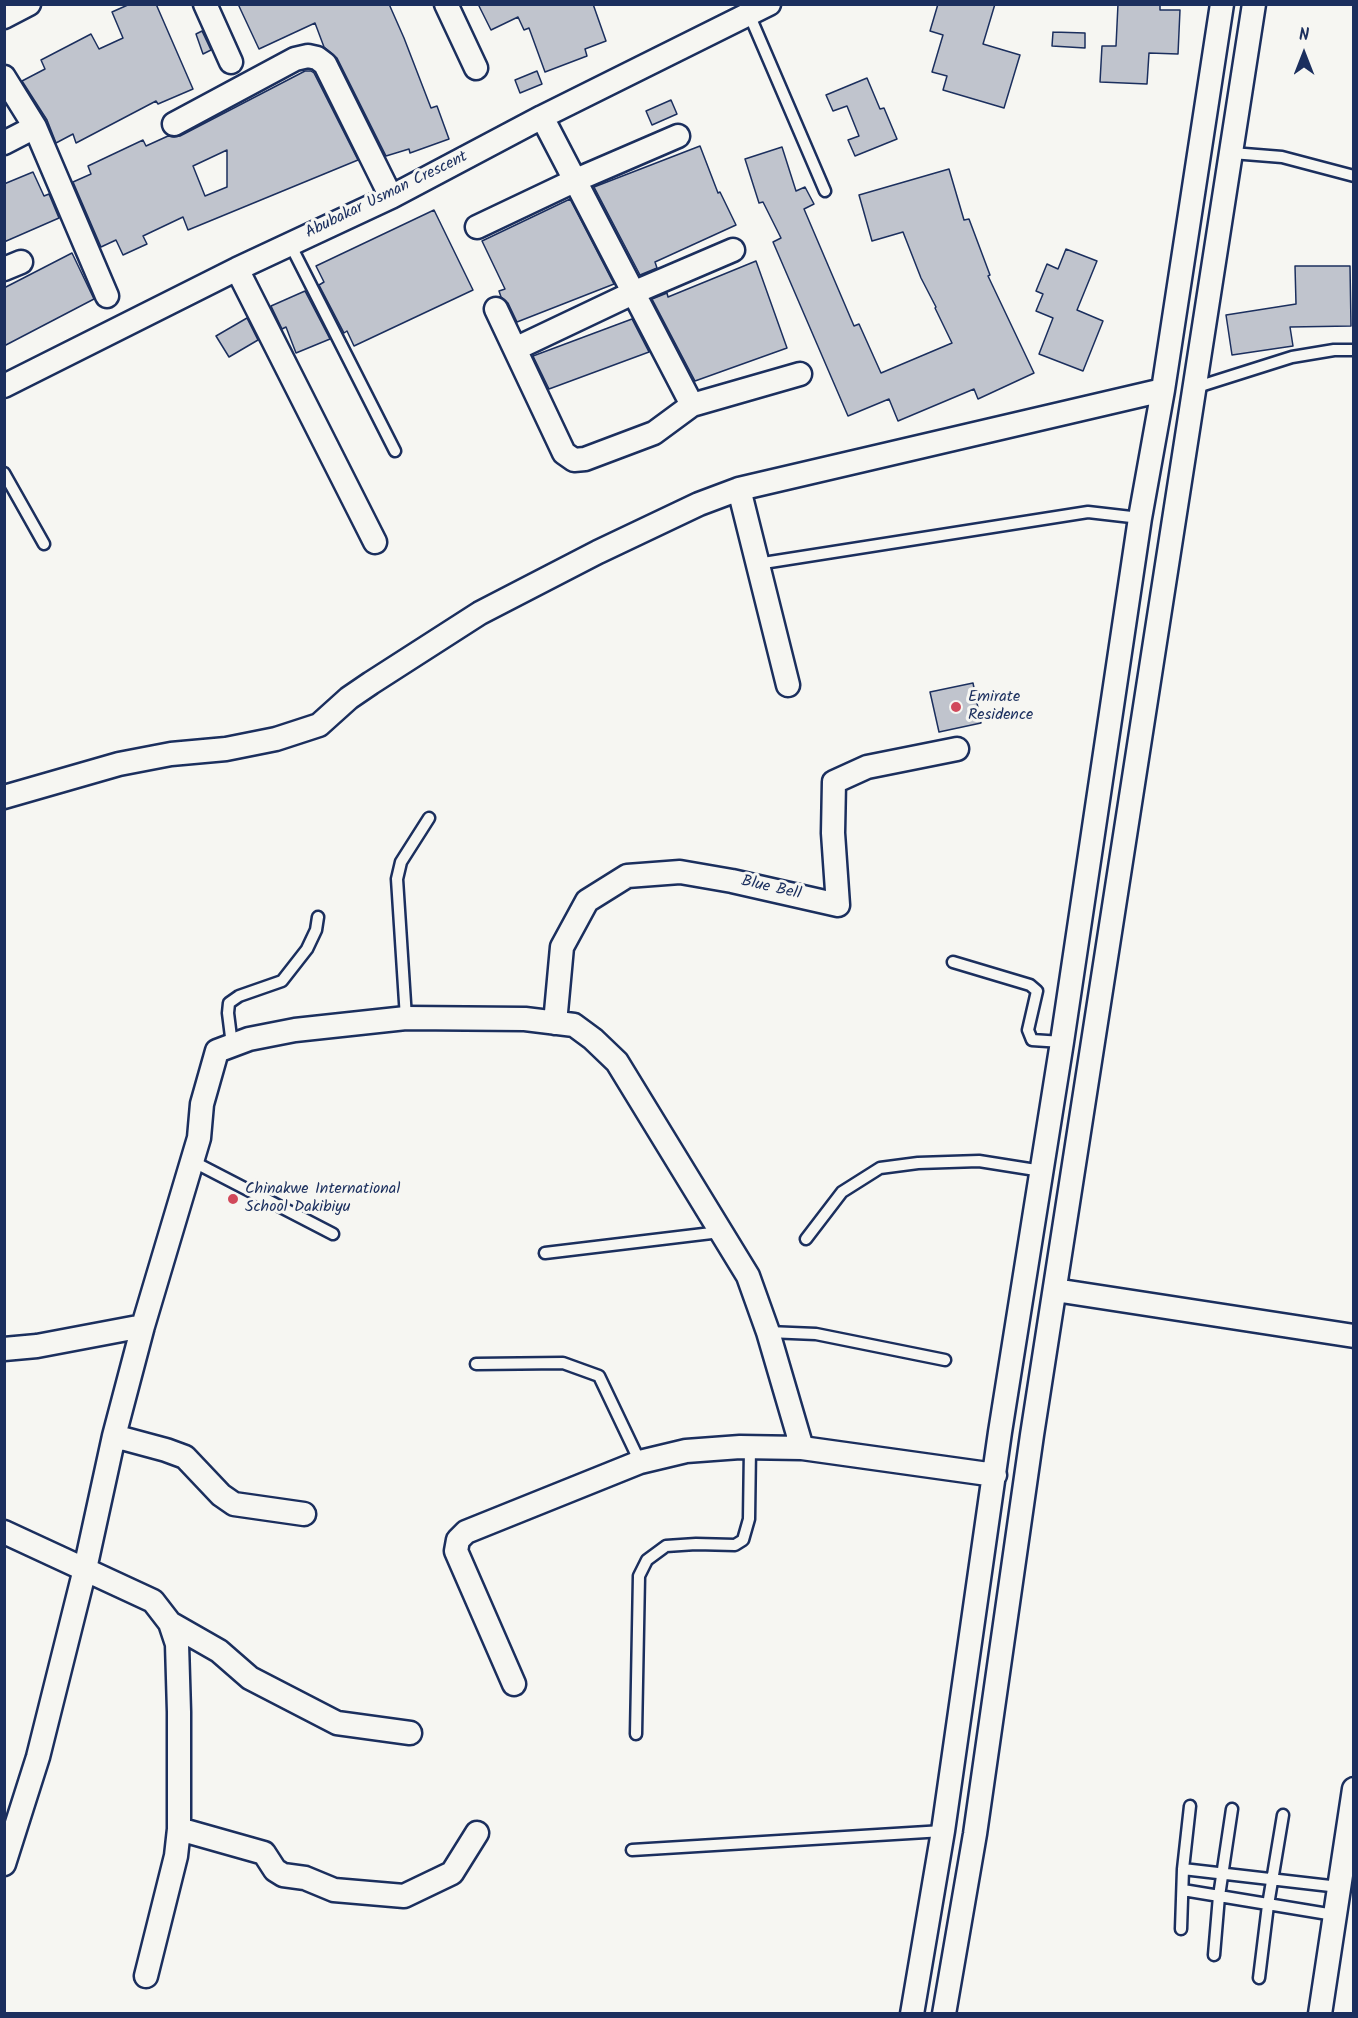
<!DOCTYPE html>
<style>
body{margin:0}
#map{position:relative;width:1358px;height:2018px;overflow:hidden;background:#f6f6f2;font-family:Kalam,sans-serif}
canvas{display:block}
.frame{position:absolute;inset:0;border:6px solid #1b2f5e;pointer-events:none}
.north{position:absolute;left:1274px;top:24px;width:60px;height:60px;-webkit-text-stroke:4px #f6f6f2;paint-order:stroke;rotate:0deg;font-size:16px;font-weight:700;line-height:24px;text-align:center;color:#1b2f5e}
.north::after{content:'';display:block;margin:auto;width:21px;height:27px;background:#1b2f5e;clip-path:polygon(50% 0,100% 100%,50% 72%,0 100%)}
</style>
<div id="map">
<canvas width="1358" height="2018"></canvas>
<div class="frame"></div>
<div class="north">N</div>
</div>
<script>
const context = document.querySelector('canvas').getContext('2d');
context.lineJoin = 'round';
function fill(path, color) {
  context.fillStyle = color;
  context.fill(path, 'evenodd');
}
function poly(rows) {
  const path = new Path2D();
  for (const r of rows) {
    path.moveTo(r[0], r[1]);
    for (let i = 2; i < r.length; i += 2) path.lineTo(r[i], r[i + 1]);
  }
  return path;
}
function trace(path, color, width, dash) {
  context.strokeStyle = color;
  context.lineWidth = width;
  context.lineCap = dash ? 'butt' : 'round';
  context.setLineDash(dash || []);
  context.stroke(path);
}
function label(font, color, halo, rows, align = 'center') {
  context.font = font + ' Kalam,sans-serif';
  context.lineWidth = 6;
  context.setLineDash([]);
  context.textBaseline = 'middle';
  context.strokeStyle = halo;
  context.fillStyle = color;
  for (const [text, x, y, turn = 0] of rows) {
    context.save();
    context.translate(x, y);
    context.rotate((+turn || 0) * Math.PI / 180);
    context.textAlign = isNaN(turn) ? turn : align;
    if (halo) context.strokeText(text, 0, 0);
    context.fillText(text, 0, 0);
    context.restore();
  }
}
const building = poly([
 [130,4,156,4,193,89,158,104,156,101,76,143,73,134,56,143,47,120,22,81,45,69,41,60,91,34,99,49,123,38,112,12,130,4],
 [238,4,389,4,404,38,431,108,437,106,449,139,410,153,409,149,386,156,337,58,324,47,315,23,259,49,238,4],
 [478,4,593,4,606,41,585,49,587,56,545,72,529,28,524,30,518,17,491,30,478,4],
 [938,4,995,4,983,44,1020,55,1004,108,943,90,947,76,932,72,943,35,930,31,938,4],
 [1118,4,1160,4,1160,10,1180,10,1178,54,1149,53,1147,84,1100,82,1102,46,1116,46,1118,4],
 [202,31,211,50,203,54,196,34,202,31],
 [1053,32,1085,33,1085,48,1052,46,1053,32],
 [305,71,311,71,314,73,358,160,188,230,183,217,143,236,147,244,123,255,116,240,101,247,73,182,91,174,88,166,143,140,146,146,168,136,174,137,180,136,305,71],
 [227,150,227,187,205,196,193,166,227,150],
 [537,71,542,84,520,93,515,80,537,71],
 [867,78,880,109,884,108,897,139,855,156,848,140,859,136,847,106,833,111,826,95,867,78],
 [671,100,677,114,652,125,646,111,671,100],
 [700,146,718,193,720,192,736,225,655,262,657,268,640,275,594,187,700,146],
 [782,147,796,191,805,187,814,204,804,209,854,326,859,324,881,373,952,343,935,308,936,307,921,278,903,232,872,241,859,195,949,169,964,220,969,219,990,275,988,276,1034,373,978,399,974,389,898,421,889,399,848,416,773,242,781,238,763,202,759,203,745,159,782,147],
 [33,172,44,196,49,194,59,218,4,242,4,184,33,172],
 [570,199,614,284,517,322,508,303,501,297,499,291,505,289,482,241,570,199],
 [434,210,473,290,354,346,347,331,344,333,319,285,324,282,316,266,434,210],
 [1066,249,1097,261,1077,310,1103,321,1083,371,1039,354,1053,318,1036,311,1043,294,1036,291,1047,264,1058,269,1066,249],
 [72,253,94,299,4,346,4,288,72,253],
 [756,261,787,348,695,381,652,299,667,293,668,297,756,261],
 [1295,266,1350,266,1351,326,1290,327,1293,346,1232,355,1226,315,1296,304,1295,266],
 [305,291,330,339,296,353,286,327,282,329,271,306,305,291],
 [247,318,258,340,229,357,216,336,247,318],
 [632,319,649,352,549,389,533,356,632,319],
 [973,683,981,723,939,732,930,692,973,683]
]);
fill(building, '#c0c4cd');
trace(building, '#1b2f5e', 1.5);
const service = poly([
 [749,14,825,191],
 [1232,153,1282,157,1354,176],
 [290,244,395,451],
 [1194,388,1292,357,1334,350,1354,350],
 [4,473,44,544],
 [757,564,1088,512,1140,518],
 [953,962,1030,985,1037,991,1028,1030,1032,1040,1062,1042],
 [406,1018,397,879,401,862,429,818],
 [232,1045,228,1013,229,1003,239,996,282,981,307,949,316,930,318,917],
 [192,1161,333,1234],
 [806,1239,842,1192,880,1168,918,1163,979,1161,1042,1171],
 [545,1253,720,1232],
 [768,1332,816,1334,945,1360],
 [476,1364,563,1363,599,1376,640,1462],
 [636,1734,639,1576,647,1560,666,1546,696,1544,735,1545,743,1540,749,1519,750,1448],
 [632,1850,943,1831],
 [1183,1869,1339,1887],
 [1183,1890,1334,1915],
 [1181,1929,1183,1869,1190,1806],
 [1214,1955,1219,1896,1232,1809],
 [1259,1978,1268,1905,1283,1815]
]);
const minor = poly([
 [205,4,231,62],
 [446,4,476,68],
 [4,17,29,4],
 [4,77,35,127,107,296],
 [542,117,692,405,800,374],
 [174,124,295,59,308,56,317,58,325,64,391,197],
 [4,143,35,127],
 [477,227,576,180,678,136],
 [4,269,21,262],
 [237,269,375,542],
 [496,309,564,453,574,460,585,459,654,433,692,405],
 [515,349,635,292,733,250],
 [4,386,237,269,391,197,542,117,769,4],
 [739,489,788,685],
 [4,797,119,764,171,754,226,749,276,739,319,725,349,698,371,683,480,613,598,552,699,504,739,489,1163,390],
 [555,1023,562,947,587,901,627,876,680,872,732,881,838,905,833,833,834,782,867,767,957,749],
 [1055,1290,1354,1336],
 [4,1349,37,1346,143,1326],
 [114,1436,166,1450,185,1457,221,1495,234,1504,304,1514],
 [4,1532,153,1601,170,1623,177,1644,179,1712,179,1829,176,1856,146,1976],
 [170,1623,219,1651,250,1678,337,1723,410,1733],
 [514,1684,456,1551,458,1540,466,1532,640,1462,686,1451,740,1447,802,1448,995,1475],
 [179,1829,264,1853,275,1870,283,1875,305,1878,334,1890,404,1896,452,1873,477,1833],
 [4,1864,38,1757,85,1569,114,1436,143,1326,199,1138,202,1104,217,1051,249,1039,295,1030,406,1018,525,1019,574,1025,593,1039,617,1062,748,1276,768,1332,802,1448],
 [912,2014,943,1831,1000,1432,1062,1042,1140,518,1163,390,1222,4],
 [944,2014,975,1834,1032,1435,1254,4],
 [1320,2014,1354,1789]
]);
trace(service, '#1b2f5e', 15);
trace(minor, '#1b2f5e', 27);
trace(service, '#f6f6f2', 10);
trace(minor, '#f6f6f2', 22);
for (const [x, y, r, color] of [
 [956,707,6,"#d1495b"],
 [233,1199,6,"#d1495b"]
]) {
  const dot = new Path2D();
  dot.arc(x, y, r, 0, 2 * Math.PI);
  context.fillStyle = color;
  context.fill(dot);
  trace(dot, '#f6f6f2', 2);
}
label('16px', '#1b2f5e', '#f6f6f2', [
 ["Abubakar Usman Crescent",387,196,-26],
 ["Blue Bell",771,889,13]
]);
label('16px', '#1b2f5e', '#f6f6f2', [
 ["Emirate",968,698],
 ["Residence",968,716],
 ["Chinakwe International",245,1190],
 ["School Dakibiyu",245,1208]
], 'left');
</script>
